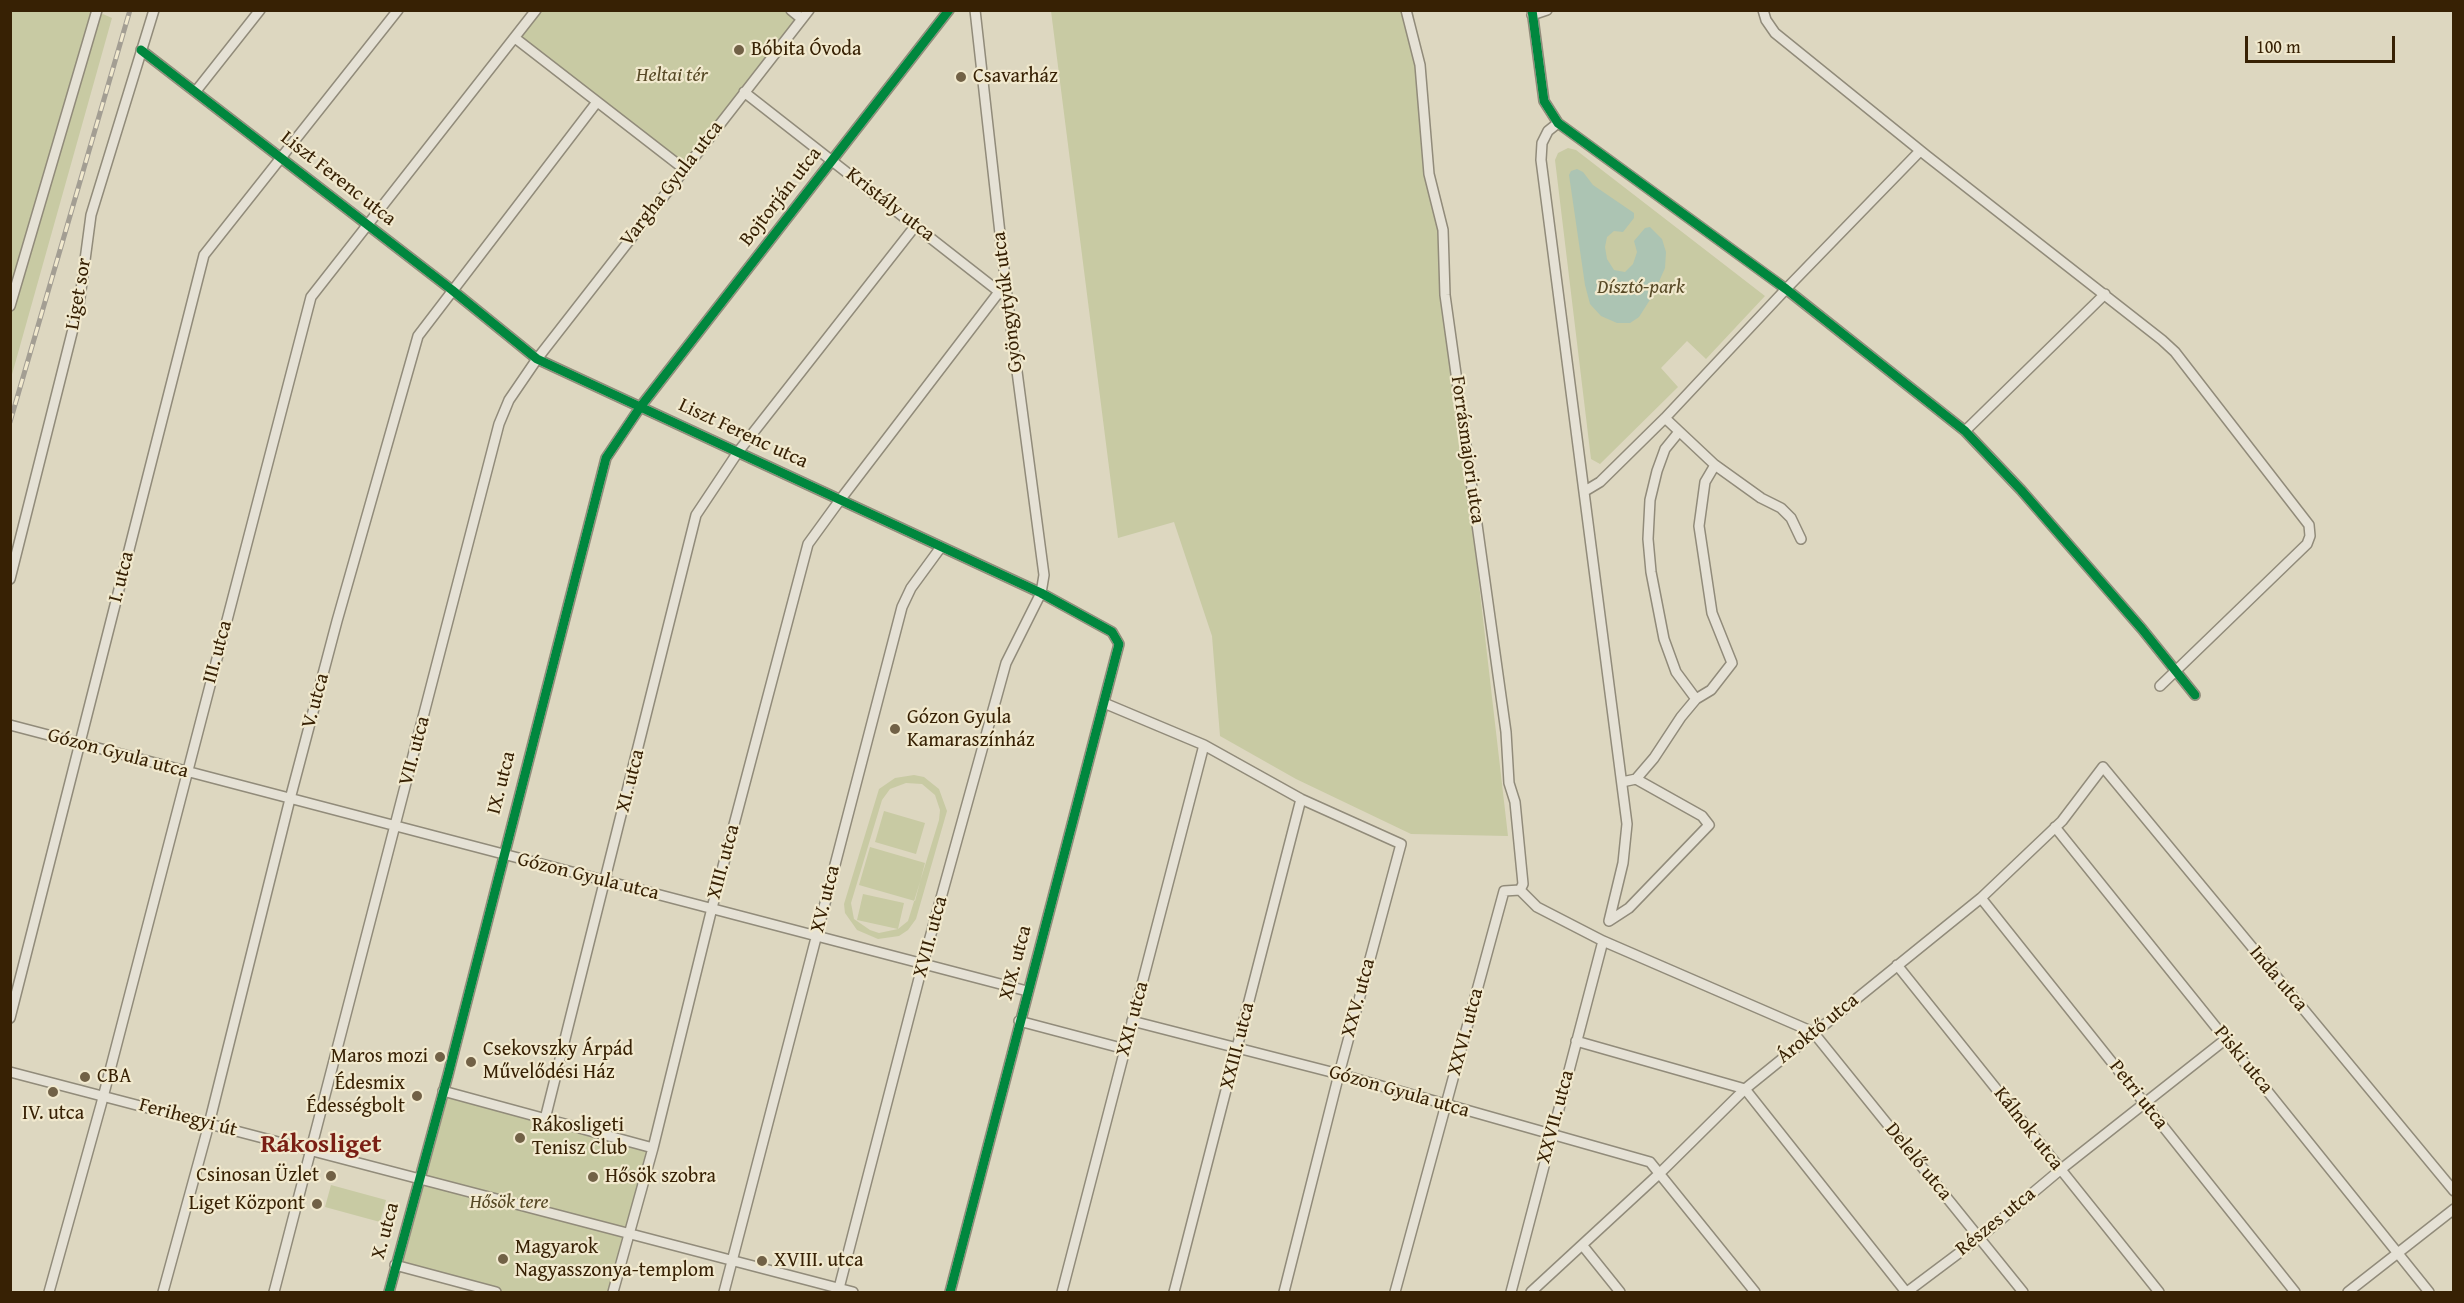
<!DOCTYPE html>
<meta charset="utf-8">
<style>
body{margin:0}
#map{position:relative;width:2464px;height:1303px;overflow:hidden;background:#ddd7c0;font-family:"Gentium Book Plus",serif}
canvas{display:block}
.frame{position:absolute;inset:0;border:12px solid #372104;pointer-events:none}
.scale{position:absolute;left:2245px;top:36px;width:150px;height:27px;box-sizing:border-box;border:3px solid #372104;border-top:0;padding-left:8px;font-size:18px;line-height:21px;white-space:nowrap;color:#372104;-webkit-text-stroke:4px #f1e9ce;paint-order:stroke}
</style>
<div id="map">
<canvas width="2464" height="1303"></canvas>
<div class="frame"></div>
<div class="scale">100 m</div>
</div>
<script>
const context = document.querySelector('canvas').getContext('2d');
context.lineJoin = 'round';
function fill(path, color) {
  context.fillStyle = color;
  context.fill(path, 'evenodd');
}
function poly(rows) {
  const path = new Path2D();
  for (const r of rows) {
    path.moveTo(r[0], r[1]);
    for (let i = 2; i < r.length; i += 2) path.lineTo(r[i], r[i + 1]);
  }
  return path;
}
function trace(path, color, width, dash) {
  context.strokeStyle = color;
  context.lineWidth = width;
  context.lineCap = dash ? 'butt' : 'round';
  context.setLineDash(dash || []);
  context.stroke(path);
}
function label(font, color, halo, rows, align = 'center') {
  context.font = font + ' "Gentium Book Plus",serif';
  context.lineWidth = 4.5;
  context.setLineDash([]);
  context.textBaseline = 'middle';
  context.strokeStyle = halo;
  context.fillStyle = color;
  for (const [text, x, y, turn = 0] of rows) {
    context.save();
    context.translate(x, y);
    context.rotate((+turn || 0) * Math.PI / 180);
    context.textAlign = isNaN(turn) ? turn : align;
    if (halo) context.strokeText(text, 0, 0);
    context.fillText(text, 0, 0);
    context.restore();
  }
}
fill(poly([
 [791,10,802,19,684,169,515,38,536,11],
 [11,11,96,11,112,18,11,378],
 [1051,11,1413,11,1508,836,1411,834,1296,779,1220,736,1212,636,1174,522,1118,538],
 [1568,148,1576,150,1765,296,1706,359,1687,341,1661,368,1678,387,1600,464,1591,459,1555,160,1558,153],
 [914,775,924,777,939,789,947,811,916,919,908,930,899,936,878,939,857,930,845,913,844,904,879,789,895,778],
 [906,783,922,784,935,795,940,810,939,820,908,921,898,929,904,903,863,894,857,920,898,929,879,933,870,930,854,919,851,903,882,800,890,789],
 [884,811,925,823,916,854,875,842],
 [870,847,925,863,915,901,859,885],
 [443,1091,653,1148,613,1292,496,1292,395,1265],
 [331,1185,386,1200,380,1222,325,1207]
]), '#c8caa3');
fill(poly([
 [1577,169,1583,172,1593,185,1634,213,1634,218,1623,232,1614,231,1607,237,1605,247,1607,259,1614,270,1625,272,1633,264,1637,252,1634,241,1645,228,1650,227,1662,239,1666,252,1665,268,1653,295,1639,317,1630,323,1617,323,1601,316,1590,304,1585,285,1569,175,1571,171]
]), '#acc4b3');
const minor = poly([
 [791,10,802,19],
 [1406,10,1420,65,1429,174,1443,230,1445,295,1506,732,1509,783,1515,802,1523,884,1520,890],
 [1532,10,1544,101,1558,123,1786,289,1965,431,2021,490,2142,629,2195,695],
 [1763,10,1766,20,1775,33,1927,156,2162,340,2175,352,2309,525,2310,536,2307,544,2160,686],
 [1532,15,1547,10],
 [515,38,684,169],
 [141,50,452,290,537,359,1041,593,1112,632,1119,644,950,1292],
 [196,91,260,10],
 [744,92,1002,294],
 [1558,123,1548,131,1542,143,1541,160,1627,824,1623,863,1609,921],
 [10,306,97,10],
 [1665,418,1715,465,1761,498,1781,508,1791,518,1801,539],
 [1965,431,2105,294],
 [1678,433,1665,449,1657,471,1650,500,1648,539,1651,572,1664,639,1676,672,1696,699],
 [1585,491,1600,482,1665,418,1786,289,1920,151],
 [10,579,79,305,91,215,154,10],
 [1104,703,1204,745,1301,799,1401,844,1339,1074,1284,1292],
 [10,725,1027,991],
 [1622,782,1636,779,1654,758,1681,717,1696,699,1711,690,1732,663,1712,613,1699,526,1705,482,1715,465],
 [2055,827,2429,1292],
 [1520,890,1537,907,1603,941,1813,1032,2023,1292],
 [1981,898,2295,1292],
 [1609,921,1629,908,1709,825,1702,816,1636,779],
 [1897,965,2159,1292],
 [10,1018,204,255,398,10],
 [1019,1021,1125,1049],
 [1132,1021,1339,1074,1650,1162,1755,1292],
 [1576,1041,1745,1089,1906,1292],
 [10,1072,853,1292],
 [443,1091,653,1148],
 [545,1119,696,515,738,452,916,225],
 [1583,1246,1620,1292],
 [395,1265,496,1292],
 [49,1292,101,1105,311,297,536,10],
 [163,1292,209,1124,290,799,337,621,418,336,597,102],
 [274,1292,499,424,509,400,537,359,809,10],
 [389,1292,448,1075,606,458,641,406,949,10],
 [613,1292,653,1148,712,908,808,544,840,500,999,292],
 [724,1292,902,607,911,588,941,547],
 [838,1292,923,963,1006,663,1041,593,1044,575,1007,296,975,10],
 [1062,1292,1204,745],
 [1174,1292,1301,799],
 [1395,1292,1504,891,1520,890],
 [1511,1292,1603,941],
 [1531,1292,1660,1173,1745,1089,1981,898,2062,821,2103,767,2454,1191],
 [1907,1292,1979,1238,2060,1170,2226,1039],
 [2348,1292,2454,1209]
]);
trace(minor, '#918b7a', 12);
trace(minor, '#e5e1d5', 9);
const rail = poly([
 [10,422,130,10]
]);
trace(rail, '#a39e93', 5);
trace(rail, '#f1e9ce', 3, [9]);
trace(poly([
 [1532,10,1544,101,1558,123,1786,289,1965,431,2021,490,2142,629,2195,695],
 [141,50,452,290,537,359,1041,593,1112,632,1119,644,950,1292],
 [389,1292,448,1075,606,458,641,406,949,10]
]), '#00873e', 9);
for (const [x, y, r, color] of [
 [739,50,6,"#716146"],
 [961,77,6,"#716146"],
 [895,729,6,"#716146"],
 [440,1057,6,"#716146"],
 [471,1062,6,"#716146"],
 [85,1077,6,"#716146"],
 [53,1092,6,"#716146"],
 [417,1096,6,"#716146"],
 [520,1138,6,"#716146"],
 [331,1176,6,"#716146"],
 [593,1177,6,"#716146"],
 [317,1204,6,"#716146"],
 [503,1259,6,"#716146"],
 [762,1261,6,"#716146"]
]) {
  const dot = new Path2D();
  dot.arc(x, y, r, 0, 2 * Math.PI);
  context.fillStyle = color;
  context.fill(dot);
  trace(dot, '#f1e9ce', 2);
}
label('20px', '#372104', '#f1e9ce', [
 ["Bóbita Óvoda",751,50],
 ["Csavarház",973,77],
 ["Gózon Gyula",907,718],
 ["Kamaraszínház",907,741],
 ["Csekovszky Árpád",483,1050],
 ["Művelődési Ház",483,1073],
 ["Maros mozi",428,1057,"right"],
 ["CBA",97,1077],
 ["Édesmix",405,1084,"right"],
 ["Édességbolt",405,1107,"right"],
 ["IV. utca",53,1114,"center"],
 ["Rákosligeti",532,1126],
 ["Tenisz Club",532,1149],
 ["Csinosan Üzlet",319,1176,"right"],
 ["Hősök szobra",605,1177],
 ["Liget Központ",305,1204,"right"],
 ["Magyarok",515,1248],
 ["Nagyasszonya-templom",515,1271],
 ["XVIII. utca",774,1261]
], 'left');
label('italic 20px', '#574926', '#f1e9ce', [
 ["Heltai tér",672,76],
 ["Dísztó-park",1641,288],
 ["Hősök tere",509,1203]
]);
label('20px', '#372104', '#f1e9ce', [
 ["Liszt Ferenc utca",338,179,38],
 ["Vargha Gyula utca",672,184,-52],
 ["Bojtorján utca",781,197,-52],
 ["Kristály utca",890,205,38],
 ["Liget sor",79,294,-80],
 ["Gyöngytyúk utca",1008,302,-97],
 ["Liszt Ferenc utca",743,434,25],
 ["Forrásmajori utca",1467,450,82],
 ["I. utca",122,577,-76],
 ["III. utca",218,652,-75],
 ["V. utca",316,701,-75],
 ["VII. utca",415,751,-75],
 ["Gózon Gyula utca",118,754,15],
 ["XI. utca",631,781,-76],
 ["IX. utca",502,783,-76],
 ["XIII. utca",724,862,-75],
 ["Gózon Gyula utca",588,877,14],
 ["XV. utca",826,899,-76],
 ["XVII. utca",931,937,-75],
 ["XIX. utca",1016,963,-75],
 ["Inda utca",2278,979,50],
 ["XXV. utca",1359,998,-75],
 ["XXI. utca",1133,1019,-75],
 ["Ároktő utca",1818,1029,-39],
 ["XXVI. utca",1466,1032,-75],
 ["XXIII. utca",1238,1046,-76],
 ["Piski utca",2243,1060,51],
 ["Gózon Gyula utca",1399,1092,16],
 ["Petri utca",2138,1095,52],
 ["XXVII. utca",1556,1117,-75],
 ["Ferihegyi út",188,1118,15],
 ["Kálnok utca",2028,1129,52],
 ["Delelő utca",1918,1162,51],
 ["Részes utca",1996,1222,-39],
 ["X. utca",386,1231,-75]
]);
label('bold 26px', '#7a1f14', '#f1e9ce', [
 ["Rákosliget",321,1145]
]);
</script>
